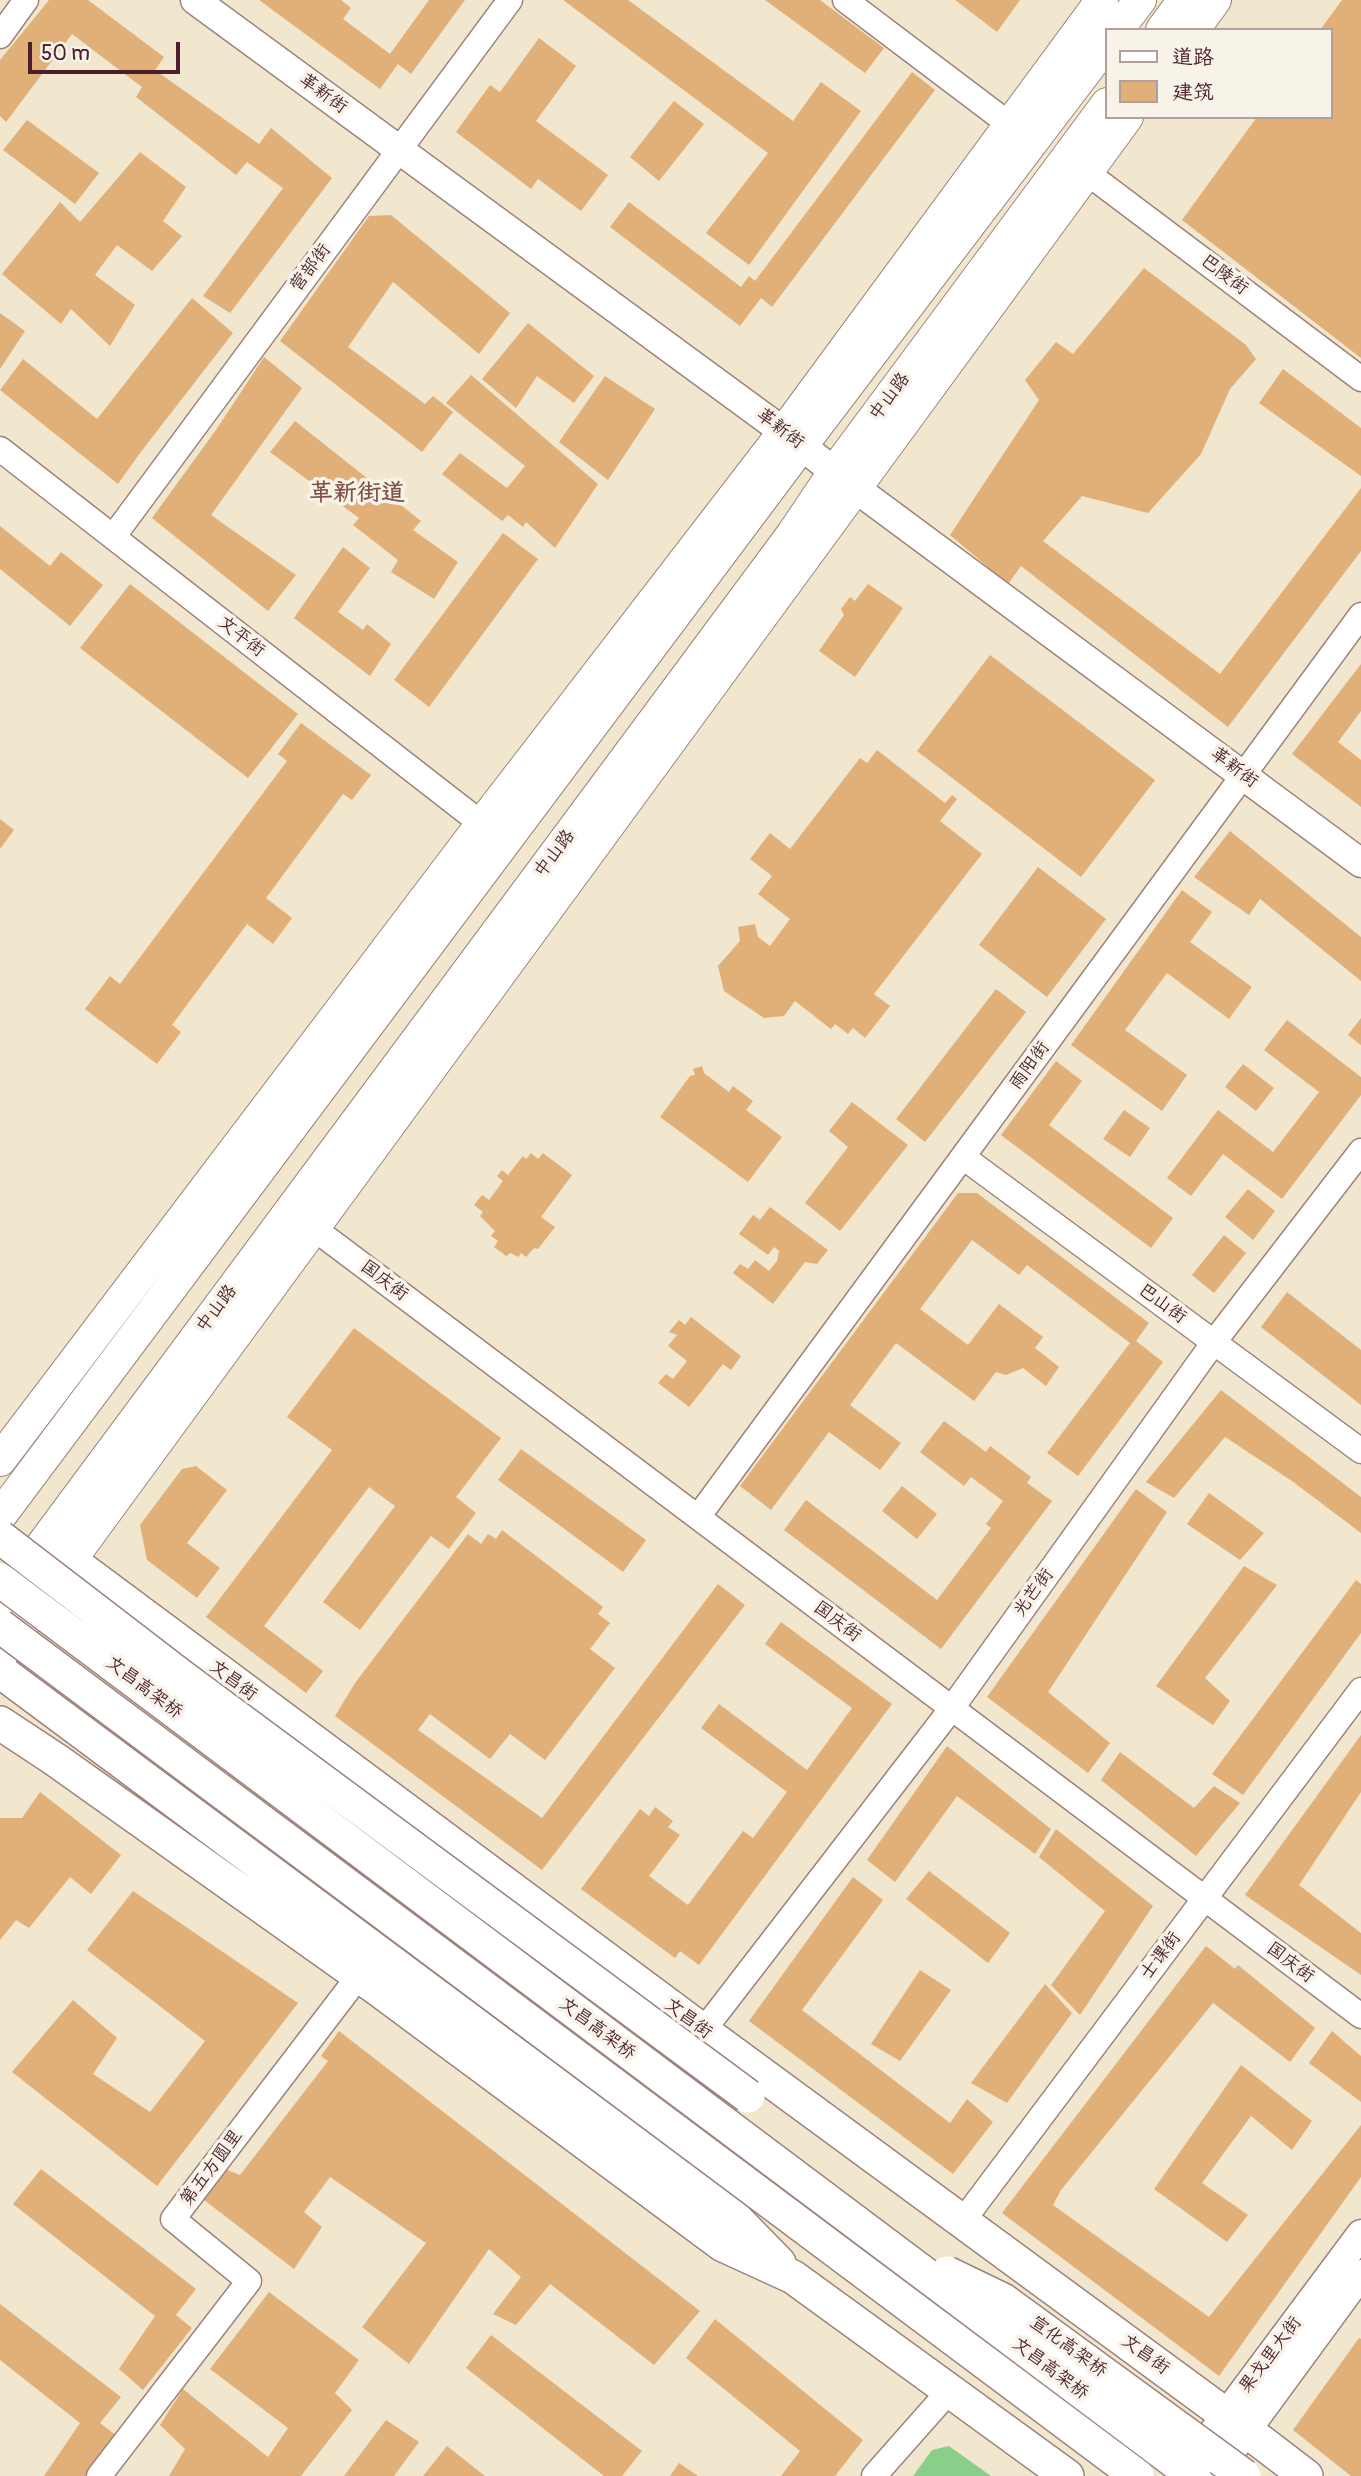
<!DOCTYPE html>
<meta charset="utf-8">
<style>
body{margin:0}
#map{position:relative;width:1361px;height:2476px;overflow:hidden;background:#f1e7ce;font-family:Pangolin,"LXGW WenKai TC",sans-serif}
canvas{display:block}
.legend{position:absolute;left:1105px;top:28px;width:228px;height:91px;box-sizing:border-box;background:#f7f3e8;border:2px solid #b29e9c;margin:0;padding:9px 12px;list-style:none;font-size:21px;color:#4a1f2b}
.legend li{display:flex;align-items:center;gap:14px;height:35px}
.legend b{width:35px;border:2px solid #b29e9c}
.scale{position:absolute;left:28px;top:42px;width:152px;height:32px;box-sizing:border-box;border:4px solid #4a1f2b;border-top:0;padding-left:9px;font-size:21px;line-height:24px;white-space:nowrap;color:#4a1f2b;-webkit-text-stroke:5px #f7f3e8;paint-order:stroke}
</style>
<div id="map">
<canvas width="1361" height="2476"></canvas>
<ul class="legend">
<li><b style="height:9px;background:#fff"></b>道路</li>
<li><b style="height:19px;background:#e1af78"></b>建筑</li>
</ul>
<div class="scale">50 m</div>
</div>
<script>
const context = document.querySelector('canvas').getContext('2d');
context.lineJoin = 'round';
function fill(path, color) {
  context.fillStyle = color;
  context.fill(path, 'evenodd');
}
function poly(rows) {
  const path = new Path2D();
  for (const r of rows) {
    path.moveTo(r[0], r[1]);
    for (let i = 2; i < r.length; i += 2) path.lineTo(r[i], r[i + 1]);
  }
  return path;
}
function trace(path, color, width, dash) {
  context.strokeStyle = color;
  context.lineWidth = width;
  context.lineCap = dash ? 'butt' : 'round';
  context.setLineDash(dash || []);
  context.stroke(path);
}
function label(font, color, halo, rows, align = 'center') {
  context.font = font + ' Pangolin,"LXGW WenKai TC",sans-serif';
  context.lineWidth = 7;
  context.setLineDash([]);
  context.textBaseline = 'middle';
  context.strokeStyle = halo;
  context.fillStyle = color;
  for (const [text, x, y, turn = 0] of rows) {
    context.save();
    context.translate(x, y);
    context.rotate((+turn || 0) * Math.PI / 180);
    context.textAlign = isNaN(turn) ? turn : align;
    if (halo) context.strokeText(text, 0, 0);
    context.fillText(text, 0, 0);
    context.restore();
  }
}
fill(poly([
 [949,2446,991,2476,913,2476,932,2450]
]), '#89cf89');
fill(poly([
 [49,0,88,0,164,57,155,70,259,144,271,128,332,178,230,313,203,296,283,188,247,162,236,175,136,97,142,87,72,34,6,122,0,116,0,60],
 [259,0,341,0,351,8,343,19,390,54,429,0,465,0,411,74,398,64,380,89],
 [563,0,628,0,793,121,821,82,861,111,749,265,706,233,768,153],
 [765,0,820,0,884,48,865,73],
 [955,0,1020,0,997,32],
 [1342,0,1361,0,1361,358,1182,220,1257,117,1331,117,1331,30,1320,30],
 [539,38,576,66,536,121,608,175,581,211,538,179,531,189,456,132,490,85,500,92],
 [912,72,935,90,772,307,761,298,740,326,610,227,629,202,741,287,749,276,755,281],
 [674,101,704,124,659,181,630,157],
 [27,120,99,173,75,204,3,150],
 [140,152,186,187,163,221,182,236,152,271,117,245,95,275,135,305,110,346,71,309,61,324,2,274,60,202,80,222],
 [391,215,510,313,479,354,393,282,348,347,425,404,433,396,453,412,422,452,280,341,369,216],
 [1144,268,1246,345,1256,359,1230,389,1201,454,1148,513,1082,496,1043,541,1220,674,1361,488,1361,551,1228,727,1021,566,1008,584,950,535,1039,400,1025,380,1056,342,1073,354],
 [192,298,233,333,140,453,118,484,0,390,23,359,97,419],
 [0,313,25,331,0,369],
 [528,323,594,376,574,403,537,376,516,408,482,379],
 [264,357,302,388,211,515,296,575,268,611,152,518,216,430],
 [1283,369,1361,428,1361,476,1259,403],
 [471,375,598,484,555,548,526,522,523,527,508,515,502,521,442,474,460,453,507,488,525,466,446,403],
 [605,376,655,409,608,480,559,442],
 [295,421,421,521,413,530,458,562,434,599,391,572,398,560,353,525,359,518,270,452],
 [0,526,50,566,61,552,103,585,70,626,0,569],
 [503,533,538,559,429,707,394,680],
 [343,547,370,568,338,612,363,630,367,624,391,644,370,676,294,618],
 [130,584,298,714,248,778,80,648],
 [868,584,903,608,855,677,819,651,844,615,841,609,850,597,855,601],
 [990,655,1155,780,1081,877,917,751],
 [1361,664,1361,711,1338,742,1361,760,1361,807,1292,754],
 [301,723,371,775,352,800,343,794,266,898,292,918,273,944,247,924,172,1025,181,1032,157,1064,85,1009,110,976,120,984,287,761,278,754],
 [877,750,945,803,952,795,957,799,940,821,982,854,874,994,890,1006,865,1038,853,1028,848,1034,835,1024,831,1029,795,1001,784,1016,764,1018,724,991,718,966,740,941,738,927,755,924,758,937,770,946,790,919,758,894,772,876,750,859,770,833,790,849,860,758,867,763],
 [0,819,14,830,0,849],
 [1230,831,1361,937,1361,981,1260,899,1249,915,1194,877],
 [1038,867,1106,919,1047,997,979,945],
 [1182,890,1212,912,1190,942,1252,987,1229,1019,1167,973,1125,1030,1187,1075,1162,1111,1071,1045],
 [996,989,1026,1012,925,1142,896,1119],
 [1361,1018,1361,1045,1348,1035],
 [1287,1020,1361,1077,1361,1095,1282,1199,1223,1154,1191,1196,1167,1178,1218,1110,1273,1152,1319,1092,1264,1050],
 [1056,1061,1082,1081,1049,1125,1173,1218,1151,1248,1001,1135],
 [1243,1064,1274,1088,1256,1111,1225,1087],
 [702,1066,704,1073,729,1092,733,1086,753,1101,746,1110,782,1137,748,1182,660,1117,690,1076,695,1075,693,1069],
 [852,1102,908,1145,840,1231,805,1203,848,1147,829,1131],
 [1124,1110,1150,1128,1130,1157,1103,1139],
 [531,1153,538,1159,543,1153,572,1175,541,1217,555,1227,538,1249,534,1248,526,1257,521,1253,518,1257,511,1253,506,1256,494,1247,498,1241,491,1236,495,1231,480,1216,483,1212,474,1205,482,1195,489,1200,503,1181,497,1176,502,1170,508,1175,523,1156,526,1159],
 [1248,1189,1275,1211,1253,1240,1225,1217],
 [958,1193,977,1193,1149,1323,1136,1341,1163,1362,1078,1476,1047,1453,1130,1343,1027,1265,1019,1275,972,1240,920,1309,968,1345,999,1304,1043,1337,1035,1348,1059,1367,1046,1386,1023,1368,1006,1375,996,1372,974,1401,896,1343,850,1405,901,1443,880,1470,829,1432,771,1510,740,1486],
 [770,1207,828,1250,817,1264,805,1262,773,1304,733,1273,740,1264,748,1269,755,1260,769,1271,777,1261,779,1251,774,1247,768,1255,739,1234,753,1215,760,1220],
 [1224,1235,1246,1253,1214,1293,1192,1275],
 [1287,1292,1361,1350,1361,1405,1261,1327],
 [691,1317,741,1356,731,1370,723,1364,689,1407,658,1383,666,1374,673,1379,687,1361,668,1346,677,1335,669,1332,679,1320,685,1325],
 [354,1328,501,1438,456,1497,476,1513,449,1549,431,1536,360,1630,323,1602,395,1506,369,1487,264,1626,323,1671,306,1693,206,1617,332,1450,287,1417],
 [1221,1390,1361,1497,1361,1533,1292,1481,1225,1437,1174,1498,1146,1482],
 [944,1421,986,1452,990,1446,1031,1477,1027,1483,1052,1501,941,1649,784,1530,806,1500,937,1600,991,1528,986,1524,1003,1501,971,1477,964,1486,920,1452],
 [521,1449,646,1540,623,1572,498,1480],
 [196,1466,227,1490,187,1543,220,1568,197,1598,147,1560,140,1525,182,1469],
 [902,1486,937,1514,917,1539,882,1511],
 [1136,1489,1167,1512,1048,1692,1110,1743,1088,1773,987,1697],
 [1209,1493,1264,1533,1240,1560,1187,1524],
 [502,1530,603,1607,598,1614,610,1623,590,1649,615,1668,545,1760,510,1734,490,1759,430,1714,418,1730,542,1818,718,1584,745,1605,542,1870,335,1716,355,1683,468,1534,481,1544,488,1534,496,1539],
 [1244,1566,1277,1585,1205,1678,1230,1701,1213,1725,1156,1686],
 [1356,1580,1361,1584,1361,1633,1243,1795,1212,1774],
 [781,1622,892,1704,699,1965,680,1951,675,1958,581,1889,640,1809,649,1816,655,1807,673,1821,668,1827,680,1835,649,1876,688,1905,743,1831,753,1838,787,1792,701,1728,719,1704,807,1770,852,1708,765,1644],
 [1361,1735,1361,1792,1299,1885,1361,1933,1361,1975,1245,1895],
 [947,1746,1051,1829,1035,1854,957,1796,895,1882,867,1860],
 [1120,1752,1194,1808,1214,1786,1240,1803,1196,1856,1101,1780],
 [40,1792,121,1855,91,1894,70,1877,29,1928,16,1920,0,1940,0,1818,22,1818],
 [1056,1829,1153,1906,1080,2015,1051,1985,1105,1911,1039,1857],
 [929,1871,1010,1933,988,1963,906,1899],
 [853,1877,883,1900,802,2010,950,2123,967,2099,993,2122,953,2174,749,2021],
 [133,1891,298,2003,157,2186,12,2072,73,2000,117,2038,93,2074,150,2112,205,2041,87,1950],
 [1206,1946,1235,1969,1238,1965,1315,2028,1290,2062,1213,2003,1061,2190,1053,2205,1209,2317,1361,2125,1361,2177,1219,2376,1002,2213],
 [920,1970,951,1990,900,2061,871,2044],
 [1045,1984,1072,2013,1007,2103,971,2083],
 [339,2031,700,2311,654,2365,550,2284,516,2325,493,2314,521,2277,489,2249,409,2364,362,2327,426,2243,330,2177,304,2212,322,2227,294,2269,204,2200,225,2169,240,2175,328,2061,321,2056],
 [1332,2031,1361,2056,1361,2102,1309,2063],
 [1241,2065,1312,2121,1292,2150,1251,2116,1202,2183,1248,2215,1227,2242,1154,2189],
 [41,2169,196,2289,176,2315,192,2328,143,2390,119,2369,155,2316,13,2204],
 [269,2292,359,2360,335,2393,352,2410,301,2476,169,2476,185,2449,160,2425,183,2389,268,2457,288,2428,210,2369],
 [0,2304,121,2397,100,2423,117,2436,85,2476,44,2476,80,2423,0,2360],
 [715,2319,863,2440,835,2476,781,2476,800,2451,686,2358],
 [491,2335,642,2451,622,2476,604,2476,466,2368],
 [1359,2338,1361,2339,1361,2476,1351,2476,1293,2430],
 [386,2420,419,2442,394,2476,344,2476],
 [447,2446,485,2476,423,2476],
 [679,2463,698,2476,670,2476]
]), '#e1af78');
const tertiary = poly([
 [845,0,1009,124],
 [0,36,26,0],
 [1086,172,1361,379],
 [0,449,482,824],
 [113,537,510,0],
 [963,1157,1361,1451],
 [312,1227,1361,2016],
 [698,1517,1361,615],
 [703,2031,952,1708,1214,1342,1361,1151],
 [962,2222,1361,1690],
 [99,2476,249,2281,173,2219,358,1977],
 [874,2476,950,2390]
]);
const secondary = poly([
 [195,0,784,432,855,488,1361,863],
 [1191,2462,1361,2234],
 [1213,2476,1361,2274]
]);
const primary = poly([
 [1117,30,1140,0],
 [1162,30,1184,0],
 [1193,30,1215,0],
 [0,1460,482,824,784,432,1102,0],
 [0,1516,789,462,1107,43],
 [0,1602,792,535,835,471,1107,104],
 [0,1656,1127,117]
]);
const trunk = poly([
 [71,1561,703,2031,1226,2415,1306,2476],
 [0,1671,735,2218,779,2263],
 [0,1723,56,1760,378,1989,723,2245,793,2277,1067,2476]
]);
trace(tertiary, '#9e837c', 27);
trace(secondary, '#9e837c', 31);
trace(primary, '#9e837c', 34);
trace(trunk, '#9e837c', 36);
trace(tertiary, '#fff', 24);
trace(secondary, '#fff', 28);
trace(primary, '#fff', 32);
trace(trunk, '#fff', 33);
const trunkBridge = poly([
 [0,1537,181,1676,748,2096],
 [0,1580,1194,2476],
 [0,1626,1137,2476],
 [947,2273,1003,2300,1244,2476]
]);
trace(trunkBridge, '#9e837c', 36, []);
trace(trunkBridge, '#fff', 33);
label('18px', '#4a1f2b', '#f7f3e8', [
 ["革新街",323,94,36],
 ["营部街",311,268,-53],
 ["巴陵街",1224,275,37],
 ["中山路",890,397,-53],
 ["革新街",780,429,37],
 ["文平街",241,637,38],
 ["革新街",1234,768,37],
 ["中山路",555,854,-53],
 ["雨阳街",1030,1066,-54],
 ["国庆街",384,1281,37],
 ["巴山街",1162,1304,36],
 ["中山路",217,1309,-53],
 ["光芒街",1034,1593,-54],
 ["国庆街",837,1622,37],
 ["文昌街",233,1681,37],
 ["文昌高架桥",144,1688,37],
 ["士课街",1161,1956,-53],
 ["国庆街",1290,1963,37],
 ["文昌街",688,2019,37],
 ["文昌高架桥",597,2029,37],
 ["第五方圆里",212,2168,-53],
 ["宣化高架桥",1068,2347,36],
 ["文昌街",1145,2355,36],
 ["果戈里大街",1271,2355,-53],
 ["文昌高架桥",1050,2369,37]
]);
label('bold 24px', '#7f5146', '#f7f3e8', [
 ["革新街道",357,494]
]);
</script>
